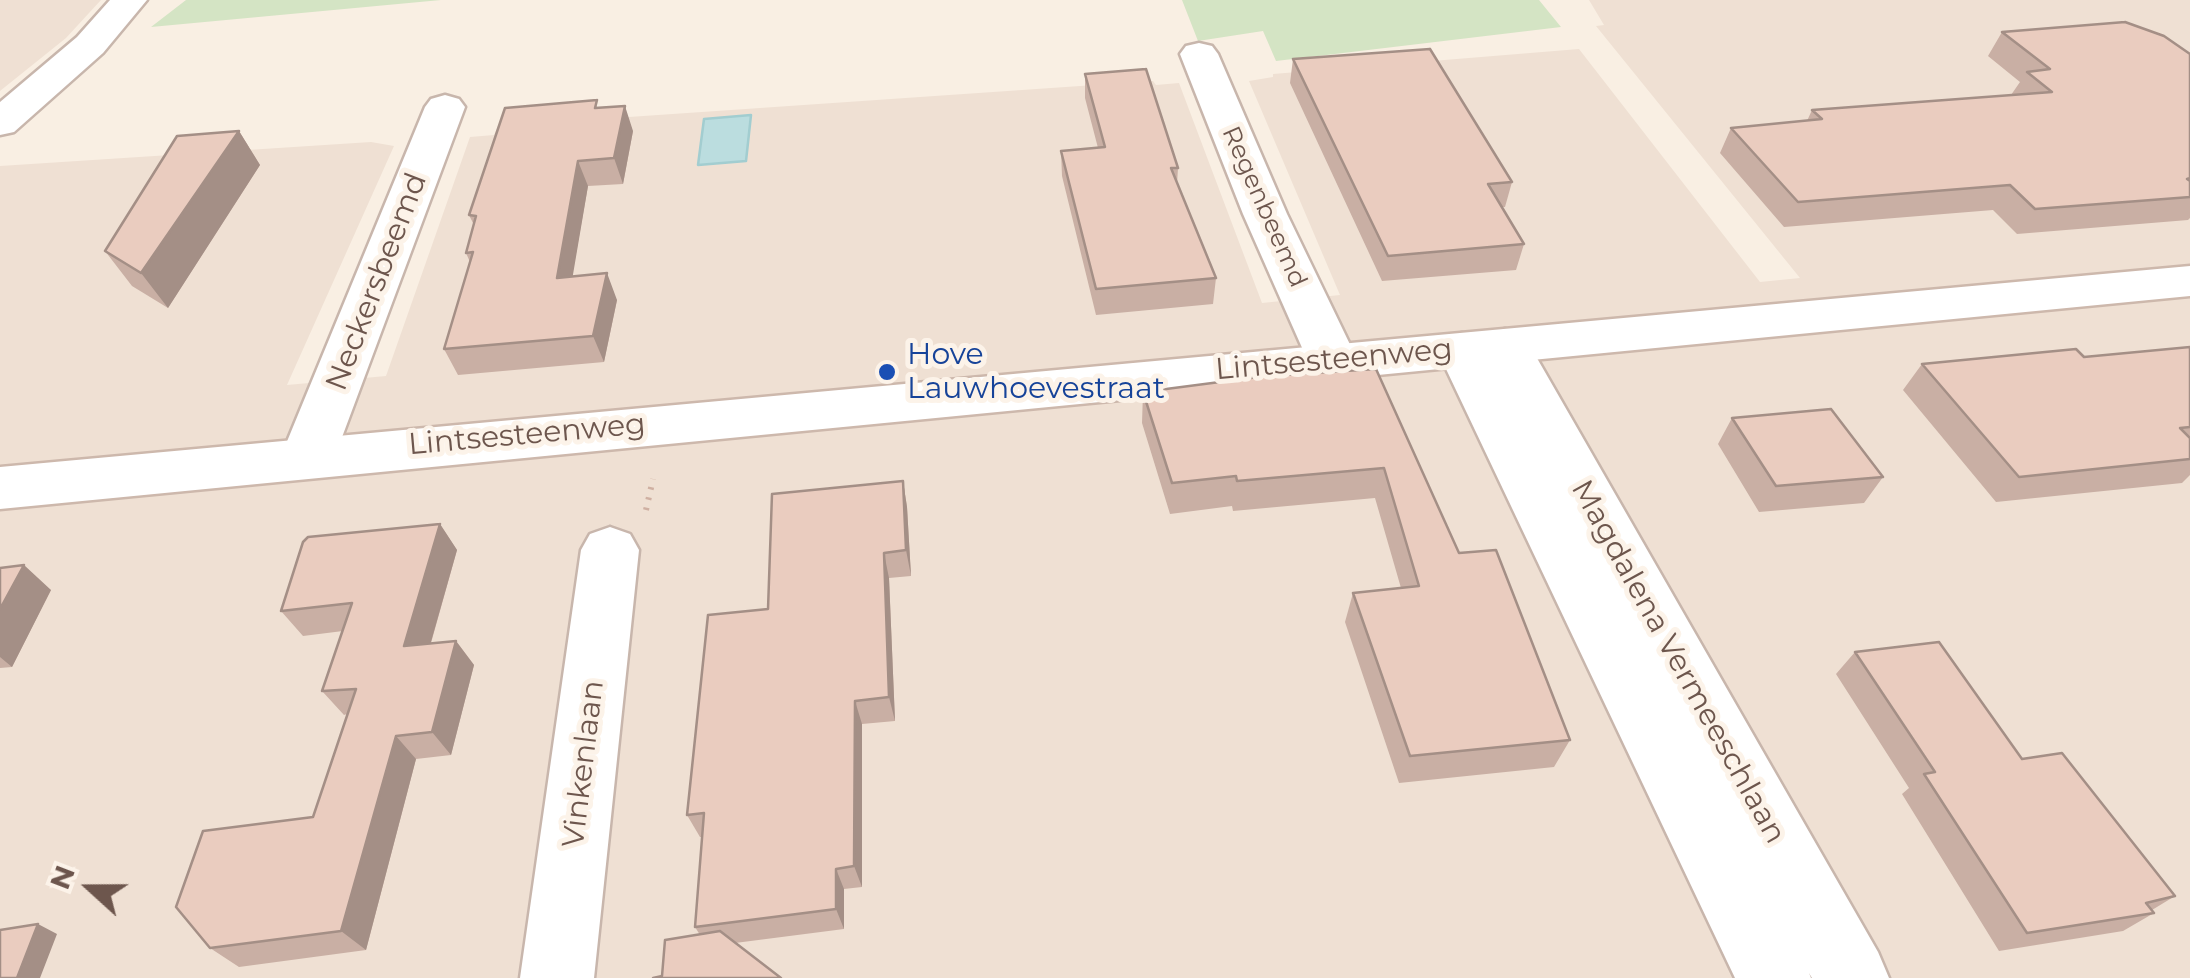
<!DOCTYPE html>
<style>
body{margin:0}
#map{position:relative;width:2190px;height:978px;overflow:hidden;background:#f9efe3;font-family:Montserrat,sans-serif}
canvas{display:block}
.north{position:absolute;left:40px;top:838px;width:100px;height:100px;-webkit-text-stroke:8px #fcf3e9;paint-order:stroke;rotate:291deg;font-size:28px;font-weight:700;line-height:40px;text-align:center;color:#6d564d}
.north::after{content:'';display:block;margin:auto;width:35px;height:45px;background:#6d564d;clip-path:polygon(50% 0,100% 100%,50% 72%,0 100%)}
</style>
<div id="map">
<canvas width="2190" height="978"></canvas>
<div class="north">N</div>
</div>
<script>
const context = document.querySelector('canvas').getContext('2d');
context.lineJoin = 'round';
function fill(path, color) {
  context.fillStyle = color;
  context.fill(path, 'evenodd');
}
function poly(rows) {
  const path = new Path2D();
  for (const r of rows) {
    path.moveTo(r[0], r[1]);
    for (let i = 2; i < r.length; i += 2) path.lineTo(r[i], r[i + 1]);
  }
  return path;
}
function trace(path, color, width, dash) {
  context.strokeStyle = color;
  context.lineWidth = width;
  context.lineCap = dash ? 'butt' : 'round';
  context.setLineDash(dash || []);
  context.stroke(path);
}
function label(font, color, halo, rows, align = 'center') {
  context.font = font + ' Montserrat,sans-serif';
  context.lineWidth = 10;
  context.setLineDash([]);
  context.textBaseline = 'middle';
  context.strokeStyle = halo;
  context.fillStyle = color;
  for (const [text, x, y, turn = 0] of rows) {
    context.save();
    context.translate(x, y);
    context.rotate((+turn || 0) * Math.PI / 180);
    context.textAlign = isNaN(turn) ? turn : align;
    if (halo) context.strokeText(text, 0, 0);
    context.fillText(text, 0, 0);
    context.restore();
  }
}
fill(poly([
 [0,0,101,0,66,38,0,91],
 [1589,0,2190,0,2190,978,0,978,0,166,371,142,394,146,287,385,386,376,470,137,494,135,498,126,1153,81,1156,85,1179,83,1262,303,1340,295,1249,81,1273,77,1273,74,1579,49,1760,282,1800,278,1596,26,1604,25]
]), '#efe0d3');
fill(poly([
 [186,0,441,0,151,27],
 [1182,0,1539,0,1561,27,1276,61,1263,31,1198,41]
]), '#d4e4c4');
const water = poly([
 [751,115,746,161,698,165,704,119,751,115]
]);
fill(water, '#bbdddf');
trace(water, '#a2cdd0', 2.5);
const street = poly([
 [110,0,147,0,103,53,14,132,0,135,0,102,77,37,110,0],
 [1199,43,1212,46,1218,54,1287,214,1357,359,1350,371,1332,376,1314,371,1307,359,1243,214,1180,54,1186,46,1199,43],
 [445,95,459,99,465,107,335,456,327,470,308,476,289,470,281,456,425,107,431,99,445,95],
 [1505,329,1522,334,1530,346,1878,952,1889,978,1812,978,1809,973,1811,978,1735,978,1437,350,1445,338,1462,333,1479,338,1482,343,1488,334,1505,329],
 [610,527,630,534,639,550,594,978,520,978,581,550,590,534,610,527]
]);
const secondary = poly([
 [2190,266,2190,296,0,509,0,467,2190,266]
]);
trace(street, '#c8b6ac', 5);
trace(secondary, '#cdb8ac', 5);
trace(poly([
 [646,510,653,479]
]), '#cfb0a2', 6, [2.5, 8]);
fill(street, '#fff');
fill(secondary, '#fff');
fill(poly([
 [2002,32,2190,54,2190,218,2188,220,2017,234,1993,210,1784,227,1720,153,1731,128,1807,121,1812,110,2011,95,2020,82,1988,56],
 [1293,59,1512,182,1505,207,1502,207,1524,244,1516,270,1382,281,1290,83],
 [1085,74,1178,168,1177,184,1216,278,1213,304,1096,315,1062,176,1061,151,1098,148,1085,98],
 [599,108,633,131,623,184,588,186,572,276,617,300,604,362,458,375,444,349,470,262,466,253,474,225,469,215],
 [239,131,260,165,168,308,132,286,105,251],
 [2190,347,2190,475,2182,483,1996,502,1903,390,1922,364,2084,357],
 [1376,369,1459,553,1570,740,1554,767,1399,783,1345,622,1353,593,1401,588,1375,498,1233,511,1232,506,1170,514,1142,423,1143,392],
 [1732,418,1883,477,1864,503,1759,512,1718,444],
 [903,481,907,507,911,576,889,578,895,721,862,724,862,887,844,889,844,929,735,943,662,976,700,935,695,927,702,837,700,837,687,815,768,609],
 [440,524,457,550,431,643,456,641,474,665,451,755,416,759,366,950,239,967,210,948,313,817,347,714,344,715,322,691,343,631,303,636,281,611],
 [0,568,51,590,12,667,0,668],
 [1855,652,2175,896,2152,910,2154,913,2123,931,1999,951,1902,794,1909,788,1836,674]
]), '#c9afa4');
fill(poly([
 [625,106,633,131,623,184,614,158],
 [239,131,260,165,168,308,141,273],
 [578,161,588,186,568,304,557,278],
 [607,273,617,300,604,362,593,336],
 [903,481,907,507,911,576,906,550],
 [440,524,457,550,423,670,404,646],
 [884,553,889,578,895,721,889,697],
 [24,565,51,590,12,667,0,657,0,609],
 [456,641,474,665,451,755,432,732],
 [855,701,862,724,862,887,854,866],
 [396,736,416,759,366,950,341,931],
 [836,869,844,889,844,929,836,909],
 [38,924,57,934,40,978,15,978]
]), '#a48f86');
const building = poly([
 [2125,22,2164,36,2190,54,2190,178,2187,179,2190,181,2190,197,2035,209,2010,185,1798,202,1731,128,1822,119,1812,110,2052,92,2027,72,2050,69,2002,32,2125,22],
 [1430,49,1512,182,1488,184,1524,244,1388,256,1293,59,1430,49],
 [1146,69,1178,168,1171,168,1216,278,1096,289,1061,151,1105,147,1085,74,1146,69],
 [597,100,595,108,625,106,614,158,578,161,557,278,607,273,593,336,444,349,473,252,466,253,476,216,469,215,505,108,597,100],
 [239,131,141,273,105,251,177,136,239,131],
 [2190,347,2190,427,2180,428,2190,438,2190,459,2019,477,1922,364,2076,349,2084,357,2190,347],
 [1376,369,1459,553,1496,550,1570,740,1410,756,1353,593,1419,586,1384,468,1237,481,1236,476,1172,483,1143,392,1266,376,1376,369],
 [1831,409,1883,477,1776,486,1732,418,1831,409],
 [903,481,906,550,884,553,889,697,855,701,854,866,836,869,836,909,695,927,704,813,687,815,708,615,768,609,772,494,903,481],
 [440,524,404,646,456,641,432,732,396,736,341,931,210,948,176,907,203,831,313,817,356,689,322,691,352,603,281,611,303,542,308,537,440,524],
 [24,565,0,609,0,568,24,565],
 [1939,642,2022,759,2062,753,2175,896,2146,903,2154,913,2027,933,1924,774,1935,772,1855,652,1939,642],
 [38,924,17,978,0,978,0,930,38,924],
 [720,931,781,978,653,978,662,976,665,940,720,931]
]);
fill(building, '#eaccbf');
trace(building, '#a48f86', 2.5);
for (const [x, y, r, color] of [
 [887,372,10,"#1a4fb4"]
]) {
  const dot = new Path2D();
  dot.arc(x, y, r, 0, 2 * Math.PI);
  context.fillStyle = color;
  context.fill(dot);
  trace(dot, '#fcf3e9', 4);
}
label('25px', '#6d564d', '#fcf3e9', [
 ["Regenbeemd",1264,207,66]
]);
label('30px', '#6d564d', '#fcf3e9', [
 ["Neckersbeemd",377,282,-69],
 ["Lintsesteenweg",1334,360,-5],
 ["Lintsesteenweg",527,435,-5],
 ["Magdalena Vermeeschlaan",1678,662,61],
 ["Vinkenlaan",584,764,-83]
]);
label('30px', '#164399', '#fcf3e9', [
 ["Hove",907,355],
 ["Lauwhoevestraat",907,389]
], 'left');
</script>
